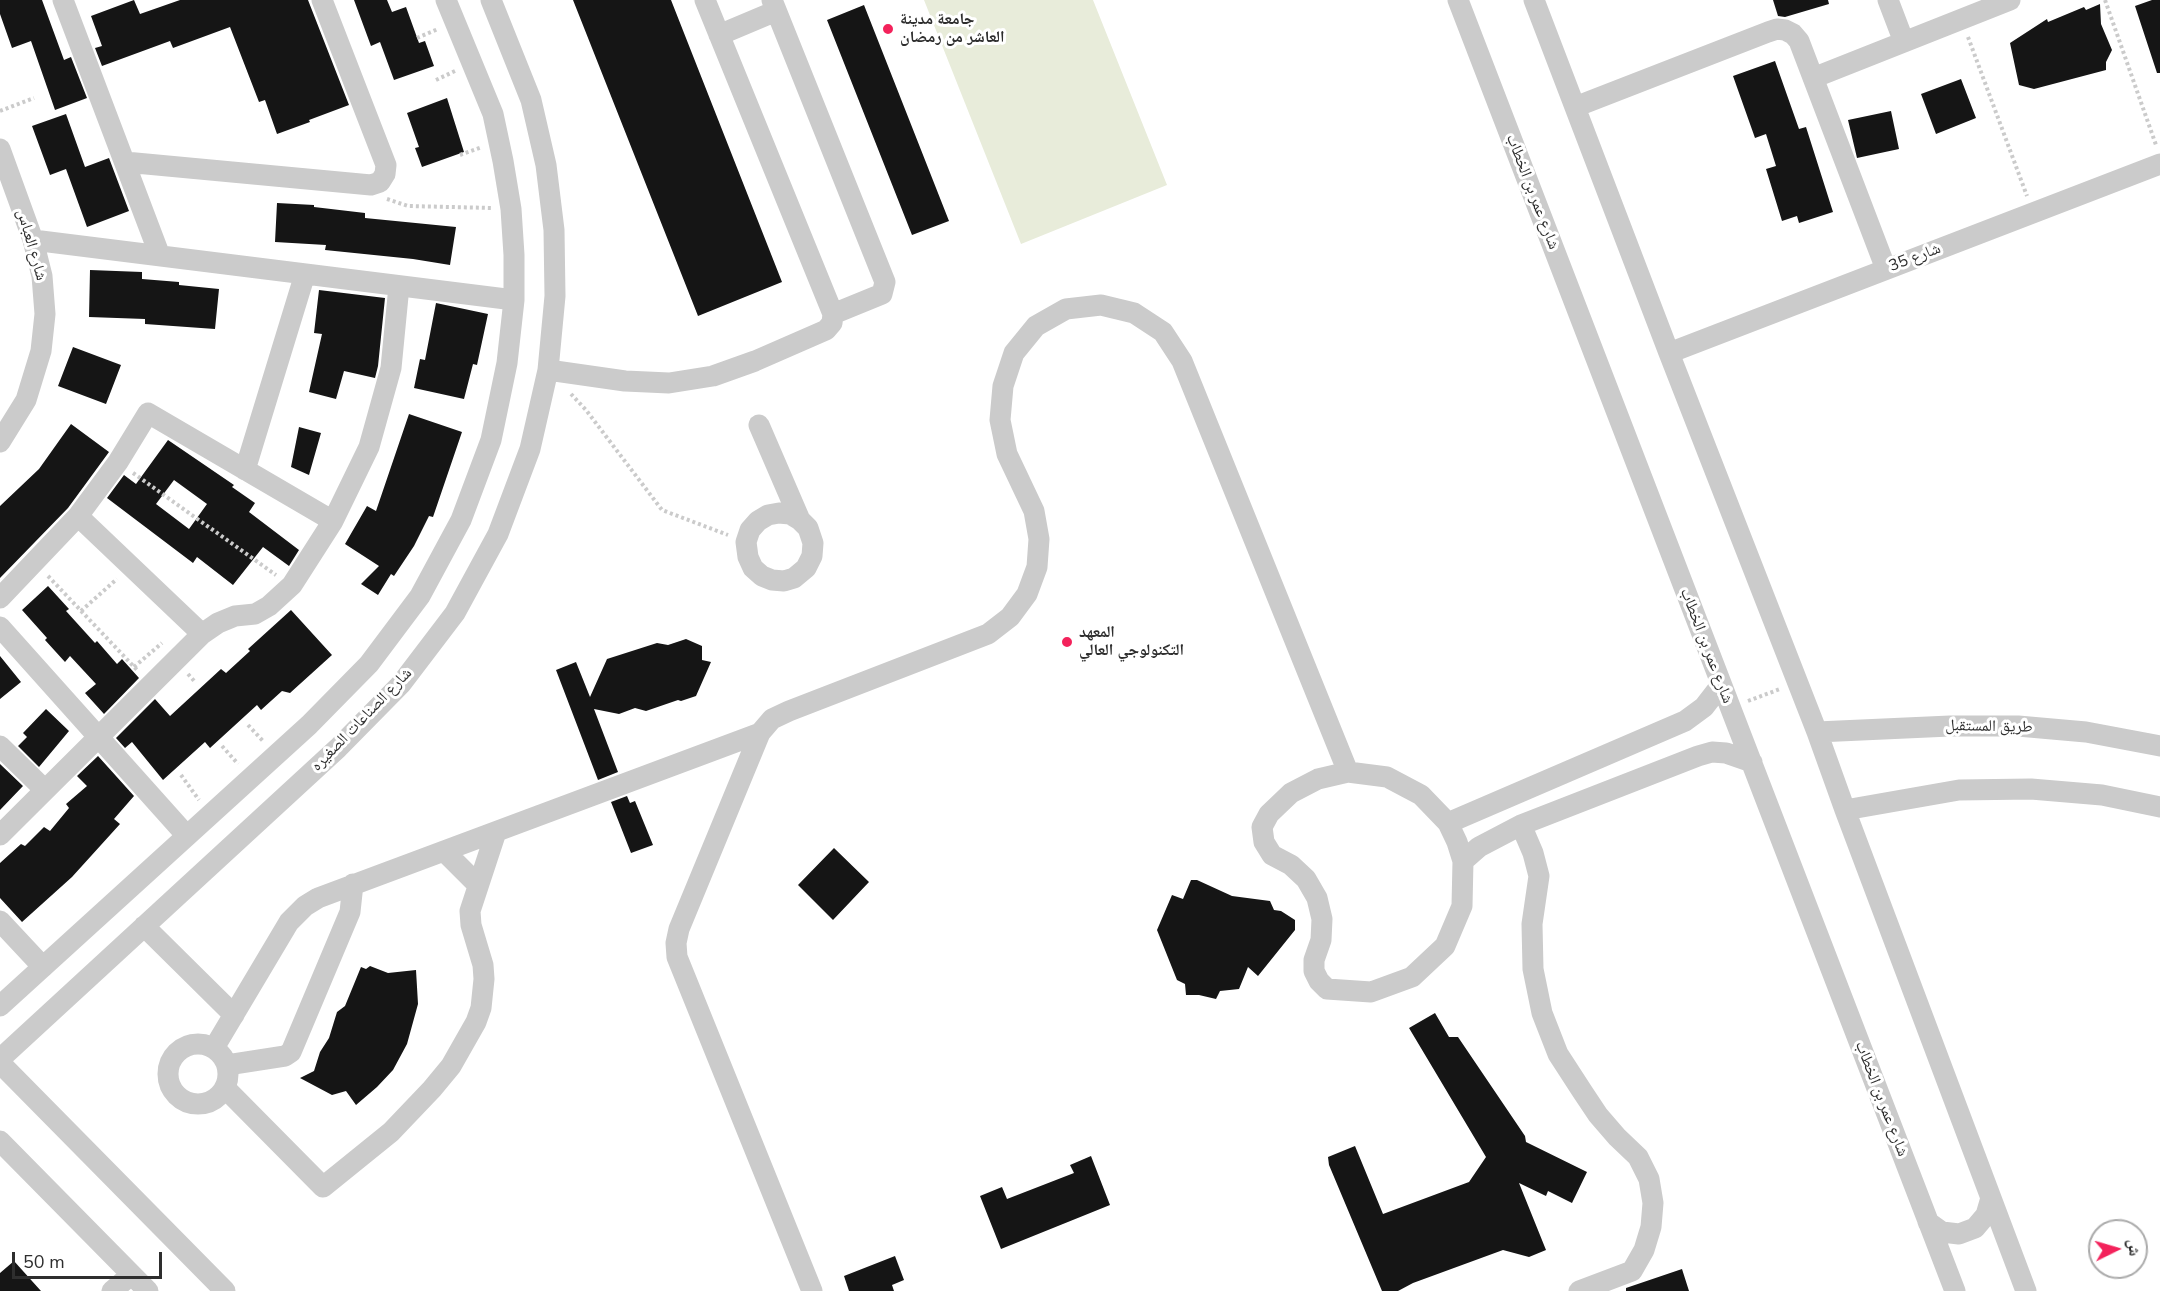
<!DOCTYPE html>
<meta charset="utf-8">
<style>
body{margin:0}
#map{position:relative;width:2160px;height:1291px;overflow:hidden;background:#fff;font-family:"Nunito Sans","Noto Naskh Arabic",sans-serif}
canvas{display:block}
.north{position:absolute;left:2088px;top:1219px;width:60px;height:60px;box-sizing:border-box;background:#fff;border:2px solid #ababab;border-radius:50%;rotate:85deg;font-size:16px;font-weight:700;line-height:24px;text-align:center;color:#2e2e2e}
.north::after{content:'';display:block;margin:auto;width:21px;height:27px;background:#f3225b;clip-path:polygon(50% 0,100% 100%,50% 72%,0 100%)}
.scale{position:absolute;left:12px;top:1252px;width:150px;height:27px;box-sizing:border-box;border:3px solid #2e2e2e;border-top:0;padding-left:8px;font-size:18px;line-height:21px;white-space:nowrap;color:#2e2e2e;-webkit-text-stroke:4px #fff;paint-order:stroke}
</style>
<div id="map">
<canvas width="2160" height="1291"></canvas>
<div class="north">ش</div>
<div class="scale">50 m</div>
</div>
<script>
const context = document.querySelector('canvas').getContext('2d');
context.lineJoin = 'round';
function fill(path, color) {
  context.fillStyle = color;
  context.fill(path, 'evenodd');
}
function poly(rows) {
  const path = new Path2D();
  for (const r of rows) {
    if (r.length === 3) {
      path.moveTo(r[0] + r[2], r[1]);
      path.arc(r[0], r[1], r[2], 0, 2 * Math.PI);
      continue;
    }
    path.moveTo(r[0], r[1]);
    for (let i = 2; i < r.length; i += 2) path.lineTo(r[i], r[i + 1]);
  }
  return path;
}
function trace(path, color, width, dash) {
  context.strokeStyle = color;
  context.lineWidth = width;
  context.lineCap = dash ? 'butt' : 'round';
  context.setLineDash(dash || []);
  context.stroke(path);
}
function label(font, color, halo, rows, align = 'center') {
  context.font = font + ' "Nunito Sans","Noto Naskh Arabic",sans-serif';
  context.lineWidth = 6;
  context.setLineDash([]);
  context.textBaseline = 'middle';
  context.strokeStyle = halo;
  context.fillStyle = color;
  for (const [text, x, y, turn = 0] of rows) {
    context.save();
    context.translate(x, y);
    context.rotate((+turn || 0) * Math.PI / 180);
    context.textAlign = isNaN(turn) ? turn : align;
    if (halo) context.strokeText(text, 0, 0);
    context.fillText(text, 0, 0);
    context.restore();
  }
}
fill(poly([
 [924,0,1093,0,1167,185,1021,244]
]), '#e8ecda');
fill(poly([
 [0,0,42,0,64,60,71,57,87,98,55,110,31,41,12,48,0,14],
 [134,0,140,14,180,0,308,0,349,105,309,120,310,122,277,134,265,100,259,102,230,27,173,48,170,41,102,66,95,48,102,46,91,16],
 [354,0,387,0,392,12,406,7,419,43,425,41,434,66,394,80,380,42,371,46],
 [573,0,671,0,782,282,698,316],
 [1773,0,1828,0,1829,4,1785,17,1778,16],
 [2152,0,2160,0,2160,73,2157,73,2135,6],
 [2100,4,2101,24,2112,50,2106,62,2106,70,2034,89,2019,85,2010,43,2047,19,2048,22,2084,7,2086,10],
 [864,5,949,221,912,235,827,20],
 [1775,61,1799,129,1806,127,1833,212,1799,223,1797,216,1782,221,1766,169,1776,166,1766,134,1755,138,1733,76],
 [1961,79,1976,118,1936,134,1921,94],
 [447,98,464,152,422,167,415,148,419,147,407,113],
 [1891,111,1899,149,1857,158,1848,120],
 [66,114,85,167,109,158,129,211,87,227,66,169,50,175,32,126],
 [277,203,314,205,314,207,365,213,365,218,456,227,450,265,413,259,325,250,326,245,275,242],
 [90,270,142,272,142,279,179,282,179,285,219,289,215,329,145,324,145,319,89,317],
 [319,290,385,298,378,366,375,378,344,371,336,399,309,392,322,334,314,333],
 [436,303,488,314,477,365,473,364,464,399,414,388,420,359,425,360],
 [73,347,121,365,106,404,58,386],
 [409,414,462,432,433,517,429,516,414,546,394,576,391,574,378,595,361,584,379,566,345,544,367,506,376,511],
 [71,424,109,452,68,508,0,578,0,506,39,469],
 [299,427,321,433,309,475,291,467],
 [168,440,234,485,232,487,255,503,249,512,299,550,289,566,263,547,233,585,197,557,193,563,107,498,124,475,136,484],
 [174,480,207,504,189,529,156,504],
 [48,586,69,609,66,611,95,643,97,641,117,664,122,659,139,678,104,714,85,693,96,684,70,656,65,662,45,640,47,638,22,610],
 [291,610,332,655,290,693,282,691,261,710,257,705,210,748,205,742,163,780,132,742,125,748,116,738,155,699,170,716,221,669,226,673,250,651,248,649],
 [686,639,702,646,702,660,711,662,696,696,681,701,678,700,646,711,635,708,619,714,594,709,618,772,598,780,556,670,576,662,590,697,607,659,657,643,668,645],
 [0,656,21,682,0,699],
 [46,709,69,731,39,767,18,746,27,737,23,733],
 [98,756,134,796,114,819,120,824,72,877,22,922,0,898,0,863,21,844,25,846,44,827,50,831,69,808,66,804,87,786,77,776],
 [0,764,23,786,0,810],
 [627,796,630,803,635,801,653,845,631,853,611,802],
 [834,848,869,882,833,920,798,885],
 [1191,880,1197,880,1232,896,1270,901,1274,910,1281,911,1295,920,1295,930,1258,976,1248,967,1239,989,1220,991,1216,999,1199,995,1186,995,1185,984,1177,980,1157,930,1172,895,1183,899],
 [370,966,388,973,416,970,418,1004,407,1044,393,1070,377,1087,356,1105,346,1091,332,1095,300,1078,314,1071,320,1052,329,1038,337,1012,345,1006,361,967,366,969],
 [1435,1013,1449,1037,1458,1037,1525,1136,1526,1142,1587,1172,1572,1203,1548,1191,1546,1196,1519,1183,1546,1250,1529,1257,1503,1250,1413,1283,1398,1291,1382,1291,1329,1165,1328,1157,1355,1146,1383,1214,1469,1182,1486,1157,1409,1028],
 [1091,1156,1110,1205,1001,1249,980,1196,1002,1187,1007,1199,1074,1173,1070,1165],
 [895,1256,904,1280,892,1285,894,1291,849,1291,844,1276],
 [14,1261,41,1291,0,1291,0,1273],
 [1682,1269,1689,1291,1626,1291,1626,1288]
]), '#151515');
trace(poly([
 [2105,0,2156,145],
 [1968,37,2027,196],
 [417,38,438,29],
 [436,80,455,71],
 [0,111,34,98],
 [460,155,482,147],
 [387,199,408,206,492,208],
 [571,394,586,410,662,510,728,535],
 [133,473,276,575],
 [48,576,138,671],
 [81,611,117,579],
 [134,667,162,643],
 [188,674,196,683],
 [1748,701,1780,689],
 [248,725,263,741],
 [222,746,238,764],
 [181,775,199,800]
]), '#cbcbcb', 4, [3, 3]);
trace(poly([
 [63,0,160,256],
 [772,0,885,282,882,294,833,314],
 [1458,0,1955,1291],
 [1534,0,1669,353,1817,732,1845,810,2026,1291],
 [1888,0,1904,42],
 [719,35,776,11],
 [1813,78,2010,0],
 [1575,107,1768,32,1777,29,1785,30,1793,34,1799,41,1886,269],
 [0,149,33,240,42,276,45,314,41,351,26,400,0,442],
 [125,162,371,185,380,182,385,174,386,165,322,0],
 [33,240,514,300],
 [1669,353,2160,164],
 [548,370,625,381,669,383,713,376,755,361,826,330,832,323,833,314,705,0],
 [759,425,800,520,808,528,813,543,812,556,806,568,794,578,784,581,772,580,762,576,753,568,748,557,746,542,750,530,758,521,768,515,779,513,790,514,800,520],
 [245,470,305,274],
 [78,516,202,634],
 [0,598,78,516,118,462,148,413,333,521],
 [0,627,187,836],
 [1817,732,1950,726,2018,726,2086,732,2160,746],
 [0,746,45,790],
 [1348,772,1387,777,1421,795,1448,823,1457,842,1463,861,1462,906,1445,946,1412,977,1371,992,1327,989,1319,981,1314,971,1314,960,1321,940,1322,919,1317,898,1306,879,1291,865,1272,855,1264,842,1262,827,1269,814,1291,793,1318,779,1348,772],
 [1845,810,1959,790,2031,789,2102,795,2160,807],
 [1448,823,1685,721,1704,707,1721,685],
 [1521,825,1533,853,1539,876,1532,924,1533,969,1542,1013,1558,1054,1582,1091,1598,1115,1617,1137,1638,1157,1649,1179,1653,1203,1651,1227,1644,1250,1632,1271,1579,1291],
 [0,835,202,634,218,623,235,616,255,614,269,606,292,585,333,521,369,447,391,368,399,286],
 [444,851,477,884],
 [1463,861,1479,847,1521,825,1698,756,1712,752,1726,753,1752,762],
 [0,921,43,967],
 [144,926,234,1015],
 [0,1006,309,725,369,664,420,596,461,520,491,440,507,363,514,300,514,255,511,209,503,161,493,114,446,0],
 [198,1074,30],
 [214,1048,289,922,305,906,318,898,760,733],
 [0,1059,338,748,401,684,455,613,498,534,530,449,548,370,555,296,554,230,546,165,531,100,491,0],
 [0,1063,225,1291],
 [227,1065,285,1056,291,1052,350,912,353,884],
 [225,1088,323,1187,391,1132,432,1089,451,1066,476,1022,481,1008,484,979,483,965,471,925,470,911,496,832],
 [0,1141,148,1291],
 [1928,1222,1942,1232,1959,1234,1975,1228,1986,1215,1991,1198],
 [112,1291,131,1275],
 [812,1291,677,957,676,943,679,929,760,733,772,719,789,711,988,634,1010,617,1027,594,1037,567,1039,539,1034,511,1007,454,1000,420,1003,386,1014,353,1036,326,1066,309,1101,305,1134,313,1163,332,1182,361,1348,772]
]), '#cbcbcb', 21);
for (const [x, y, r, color] of [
 [888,29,6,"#f3225b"],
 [1067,642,6,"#f3225b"]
]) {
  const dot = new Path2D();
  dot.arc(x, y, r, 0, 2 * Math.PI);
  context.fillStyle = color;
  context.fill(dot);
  trace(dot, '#fff', 2);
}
label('bold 16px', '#2e2e2e', '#fff', [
 ["جامعة مدينة",900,20],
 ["العاشر من رمضان",900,38],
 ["المعهد",1079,633],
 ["التكنولوجي العالي",1079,651]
], 'left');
label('16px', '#2e2e2e', '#fff', [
 ["شارع عمر بن الخطاب",1532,192,69],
 ["شارع العباس",31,245,74],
 ["شارع 35",1915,258,-21],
 ["شارع عمر بن الخطاب",1706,646,69],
 ["شارع الصناعات الصغيره",362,720,-46],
 ["طريق المستقبل",1989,727,1],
 ["شارع عمر بن الخطاب",1881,1099,69]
]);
</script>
